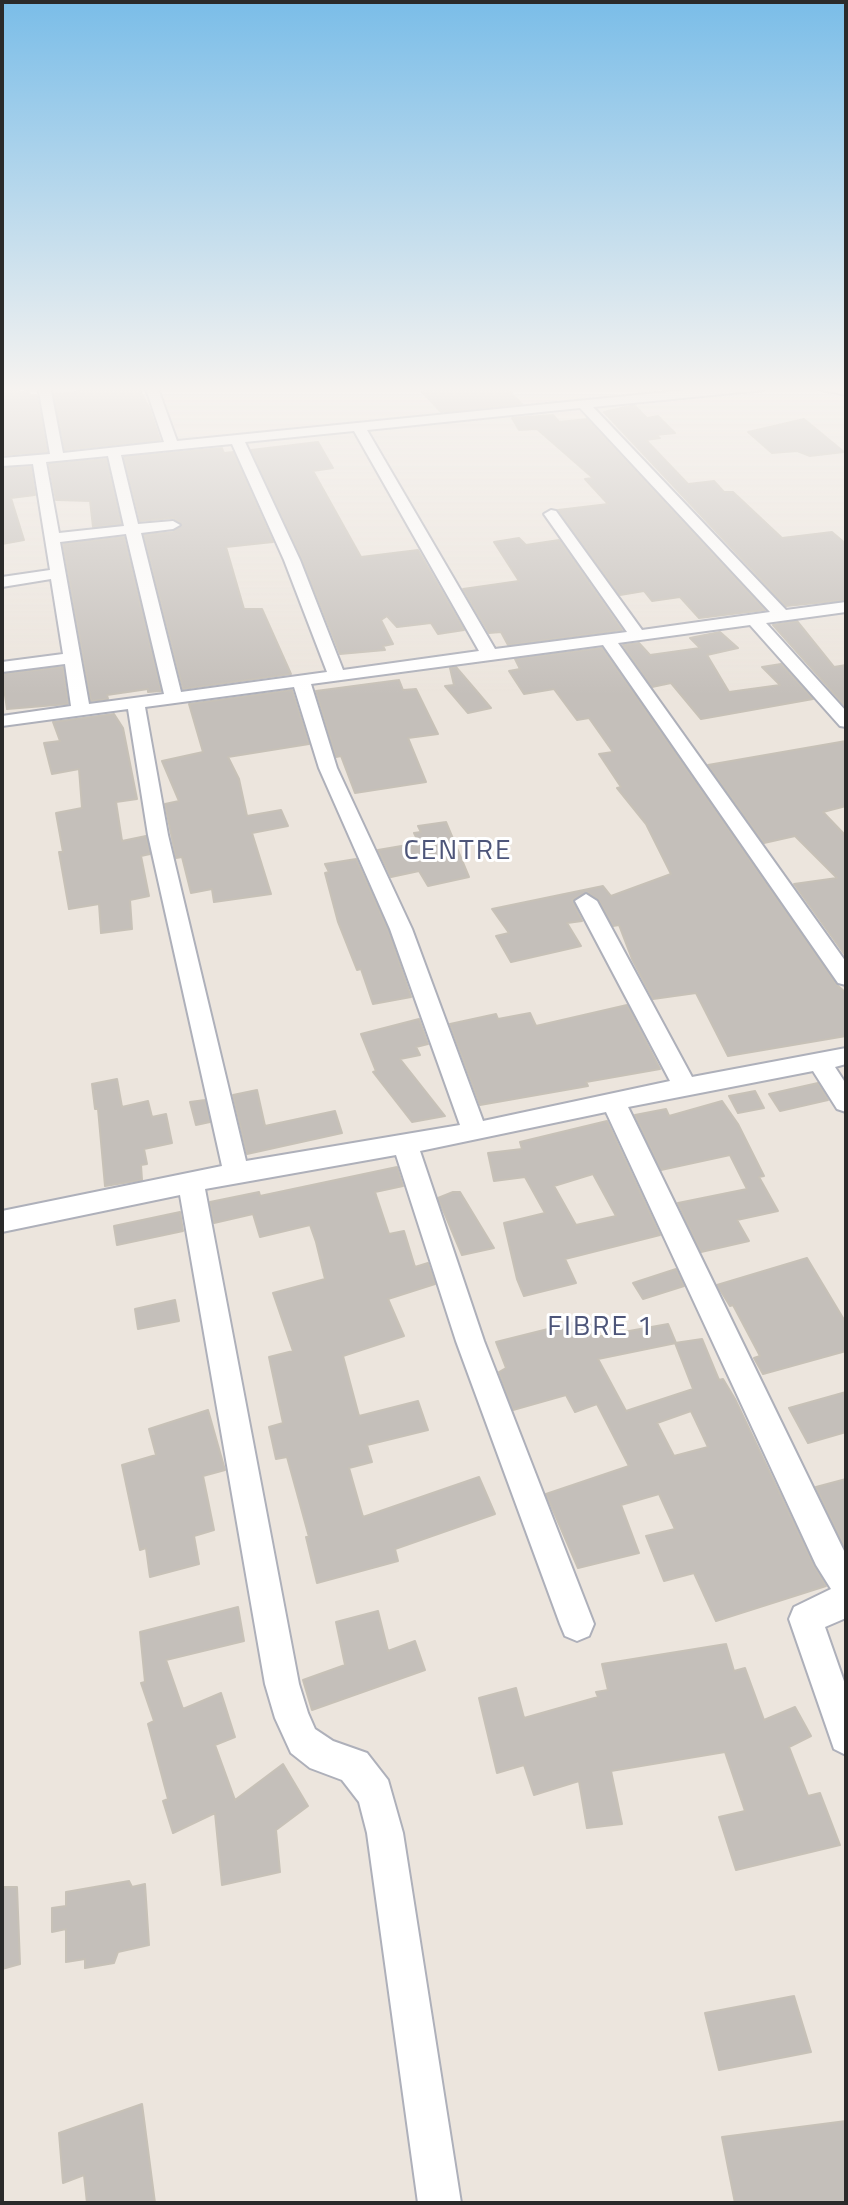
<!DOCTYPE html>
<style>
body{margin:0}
#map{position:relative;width:848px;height:2205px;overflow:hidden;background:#ece5dd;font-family:"Titillium Web",sans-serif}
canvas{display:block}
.frame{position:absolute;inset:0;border:4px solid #2a2a2a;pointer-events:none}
</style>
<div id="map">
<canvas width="848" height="2205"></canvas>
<div class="frame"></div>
</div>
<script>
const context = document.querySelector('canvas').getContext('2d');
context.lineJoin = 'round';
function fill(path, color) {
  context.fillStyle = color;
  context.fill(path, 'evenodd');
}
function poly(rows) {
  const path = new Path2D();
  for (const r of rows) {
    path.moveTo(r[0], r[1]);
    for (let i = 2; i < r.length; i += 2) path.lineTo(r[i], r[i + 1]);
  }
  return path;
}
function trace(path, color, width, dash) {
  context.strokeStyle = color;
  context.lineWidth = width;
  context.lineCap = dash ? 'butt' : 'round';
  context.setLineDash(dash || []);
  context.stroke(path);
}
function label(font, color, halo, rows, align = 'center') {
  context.font = font + ' "Titillium Web",sans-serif';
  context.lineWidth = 6;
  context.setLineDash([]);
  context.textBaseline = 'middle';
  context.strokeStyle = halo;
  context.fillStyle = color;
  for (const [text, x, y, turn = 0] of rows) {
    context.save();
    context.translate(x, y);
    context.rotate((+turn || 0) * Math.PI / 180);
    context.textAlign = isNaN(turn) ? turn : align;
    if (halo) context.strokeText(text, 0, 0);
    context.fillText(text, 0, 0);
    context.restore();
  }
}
const building = poly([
 [2,386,17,386,19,392,29,391,30,395,37,395,47,452,2,455,2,386],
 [76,386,95,386,96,390,137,386,149,407,160,440,65,450,54,394,77,392,76,386],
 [422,386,451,386,455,390,504,386,522,404,441,412,422,392,427,392,422,386],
 [634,405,647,418,658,416,675,433,656,435,660,438,646,440,688,484,714,481,724,492,733,492,782,538,832,532,846,544,846,600,786,606,604,412,634,405],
 [553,415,559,422,587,419,765,610,699,618,680,597,652,601,644,591,620,595,558,510,608,504,585,479,593,478,537,429,519,430,512,418,553,415],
 [804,419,844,452,810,456,797,451,772,453,748,432,804,419],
 [318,442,333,468,313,471,361,557,418,550,464,630,438,634,431,623,397,627,387,616,381,620,393,644,383,646,385,650,340,654,302,559,251,450,318,442],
 [222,448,224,453,233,452,273,542,226,547,244,609,262,609,291,674,183,689,144,535,173,532,182,524,173,518,140,521,124,457,222,448],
 [106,459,121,524,93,527,90,501,56,500,49,464,106,459],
 [31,467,35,495,11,498,24,540,2,544,2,468,31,467],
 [124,537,161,691,148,692,148,689,107,695,108,699,91,701,63,544,124,537],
 [519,538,526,545,559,540,622,630,508,645,501,632,489,633,463,589,519,581,494,542,519,538],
 [797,621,834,667,846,665,846,707,773,625,797,621],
 [720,632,738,648,707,655,729,692,780,685,762,667,781,664,813,699,701,719,671,683,652,687,623,645,639,643,650,655,700,648,690,638,720,632],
 [602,648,836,984,846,993,846,1036,728,1056,696,993,653,999,632,959,619,925,613,926,599,900,587,892,572,900,582,921,567,923,581,946,511,962,496,936,509,933,492,909,603,886,611,896,671,874,646,824,617,788,621,787,599,754,613,752,589,718,577,720,554,689,524,694,509,671,520,669,515,659,602,648],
 [63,667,68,704,7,709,2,674,63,667],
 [456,667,474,688,491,708,468,713,445,686,454,685,450,668,456,667],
 [399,680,403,690,416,689,438,734,408,738,426,782,355,793,341,756,336,757,316,691,399,680],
 [292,690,309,744,228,757,239,779,247,816,281,810,288,826,252,833,271,894,214,902,212,889,191,893,182,857,176,858,165,804,179,801,162,761,203,752,189,704,292,690],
 [114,714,123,728,137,799,116,802,122,841,146,836,150,854,141,856,149,896,130,900,132,929,101,933,99,904,69,909,59,852,63,852,56,813,82,808,79,769,52,774,44,743,60,741,53,722,114,714],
 [846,741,846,806,823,812,846,836,845,955,794,884,837,878,795,836,764,843,708,765,846,741],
 [446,822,469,877,428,886,419,871,391,877,378,850,419,843,414,833,421,832,418,826,446,822],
 [356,859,388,930,411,997,373,1004,361,969,357,970,338,922,325,873,329,872,325,864,356,859],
 [627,1005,660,1069,586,1082,588,1086,480,1105,450,1024,496,1014,498,1019,530,1013,536,1026,627,1005],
 [419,1019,428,1044,416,1047,420,1055,400,1059,445,1116,412,1122,373,1072,376,1071,361,1034,419,1019],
 [117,1079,122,1107,148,1101,152,1117,166,1114,172,1143,144,1149,147,1164,141,1165,142,1180,105,1186,98,1109,95,1109,92,1084,117,1079],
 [818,1083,828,1100,780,1111,769,1094,818,1083],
 [257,1090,265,1126,335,1111,342,1133,247,1154,233,1095,257,1090],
 [755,1091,764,1108,738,1113,729,1096,755,1091],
 [205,1100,210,1122,196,1125,190,1102,205,1100],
 [722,1101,738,1124,764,1176,759,1177,778,1211,737,1220,749,1241,701,1252,678,1203,747,1189,730,1155,661,1170,635,1115,666,1109,669,1116,722,1101],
 [607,1121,660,1235,565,1259,576,1283,524,1296,517,1279,504,1223,545,1213,525,1177,494,1181,488,1153,522,1149,520,1142,607,1121],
 [593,1174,616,1216,576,1225,554,1186,593,1174],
 [397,1167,403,1186,375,1192,389,1234,404,1231,415,1267,428,1263,435,1284,388,1299,404,1336,343,1356,359,1416,418,1401,428,1430,367,1445,372,1462,349,1468,363,1517,479,1477,495,1514,395,1549,398,1561,317,1583,306,1537,309,1537,287,1457,276,1459,269,1427,283,1423,269,1357,293,1351,273,1293,325,1279,316,1242,310,1225,260,1237,253,1214,214,1223,210,1202,259,1192,260,1196,397,1167],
 [453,1192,460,1192,494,1248,462,1255,438,1198,453,1192],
 [180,1212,183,1231,117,1245,114,1226,180,1212],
 [807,1258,846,1323,846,1351,763,1374,754,1358,760,1356,733,1305,730,1306,717,1285,807,1258],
 [676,1269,684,1286,643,1299,633,1283,676,1269],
 [175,1300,179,1321,138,1329,135,1309,175,1300],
 [588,1319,596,1337,668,1324,676,1343,598,1359,626,1411,693,1389,675,1343,702,1339,719,1380,723,1379,735,1399,814,1566,826,1586,716,1621,694,1573,664,1581,646,1536,675,1529,659,1494,621,1505,639,1553,578,1568,546,1494,629,1466,597,1404,575,1412,566,1395,513,1410,499,1372,506,1368,496,1342,588,1319],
 [691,1411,708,1447,674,1456,657,1423,691,1411],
 [846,1392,846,1432,808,1443,789,1408,846,1392],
 [208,1410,225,1470,203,1476,214,1530,194,1536,199,1564,150,1577,146,1548,140,1550,122,1465,156,1455,149,1429,208,1410],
 [846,1479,846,1550,816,1487,846,1479],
 [238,1607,244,1641,166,1660,183,1709,221,1693,235,1737,215,1745,235,1800,283,1764,308,1806,276,1830,280,1872,222,1885,215,1813,173,1833,163,1801,168,1799,148,1724,154,1721,141,1683,145,1682,140,1632,238,1607],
 [378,1611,388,1651,415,1641,425,1670,312,1710,303,1680,345,1665,336,1622,378,1611],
 [726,1644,734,1671,745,1668,764,1720,795,1707,811,1736,789,1747,808,1796,820,1793,840,1845,736,1870,719,1817,745,1811,725,1752,611,1771,622,1824,587,1828,579,1781,534,1795,524,1765,497,1773,479,1698,516,1688,524,1718,598,1697,596,1692,608,1690,602,1664,726,1644],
 [129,1881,132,1887,145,1884,149,1945,118,1952,114,1963,85,1968,85,1959,66,1962,66,1929,52,1932,52,1908,66,1906,66,1892,129,1881],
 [2,1887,17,1887,20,1964,2,1969,2,1887],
 [794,1996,811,2052,719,2070,705,2013,794,1996],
 [142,2104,155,2203,87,2203,84,2175,63,2183,59,2133,142,2104],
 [846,2121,846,2203,735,2203,722,2137,846,2121]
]);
fill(building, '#c4bfba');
trace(building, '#c7c1b7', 2);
const minor = poly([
 [38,386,50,386,63,453,164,442,145,386,157,386,177,441,727,386,769,386,763,390,593,407,786,610,846,602,846,612,766,623,846,711,846,727,840,726,750,625,618,643,846,962,846,985,838,983,603,645,311,684,337,768,412,929,483,1121,670,1081,575,901,586,894,597,901,692,1077,846,1048,846,1064,835,1067,846,1084,846,1112,837,1109,813,1071,628,1107,846,1555,846,1618,825,1627,846,1687,846,1755,834,1749,789,1619,794,1607,831,1589,816,1565,606,1112,420,1151,484,1341,594,1624,589,1636,577,1641,565,1636,560,1624,456,1341,396,1155,205,1189,299,1684,308,1713,315,1729,333,1741,367,1753,388,1780,403,1833,461,2203,418,2203,367,1833,359,1802,342,1780,310,1768,291,1753,275,1718,265,1684,180,1195,2,1232,2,1211,222,1166,148,835,128,709,2,726,2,716,71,706,65,664,2,672,2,662,63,654,51,579,2,587,2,577,50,570,33,464,2,466,2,458,50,454,38,386],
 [580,408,770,612,642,630,556,511,551,510,544,514,627,632,495,649,367,430,580,408],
 [354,431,479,651,343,670,300,560,245,442,354,431],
 [232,444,284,560,327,672,181,692,141,533,173,529,180,525,173,521,138,524,121,455,232,444],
 [108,456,124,526,59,533,46,462,108,456],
 [126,534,164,694,89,704,60,542,126,534],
 [294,687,319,768,390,929,460,1125,246,1161,168,835,145,707,294,687],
 [816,386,846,387,846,395,818,389,816,386]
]);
trace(minor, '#aeb0ba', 4);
fill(minor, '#fff');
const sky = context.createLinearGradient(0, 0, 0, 695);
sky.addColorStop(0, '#7abde8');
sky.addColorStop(0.56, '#f6f3f0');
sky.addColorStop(1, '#f6f3f000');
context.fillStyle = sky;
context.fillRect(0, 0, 848, 695);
context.letterSpacing = '2px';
label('28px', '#4d5579', '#fff', [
 ["CENTRE",458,852],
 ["FIBRE 1",601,1328]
]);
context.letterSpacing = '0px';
</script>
